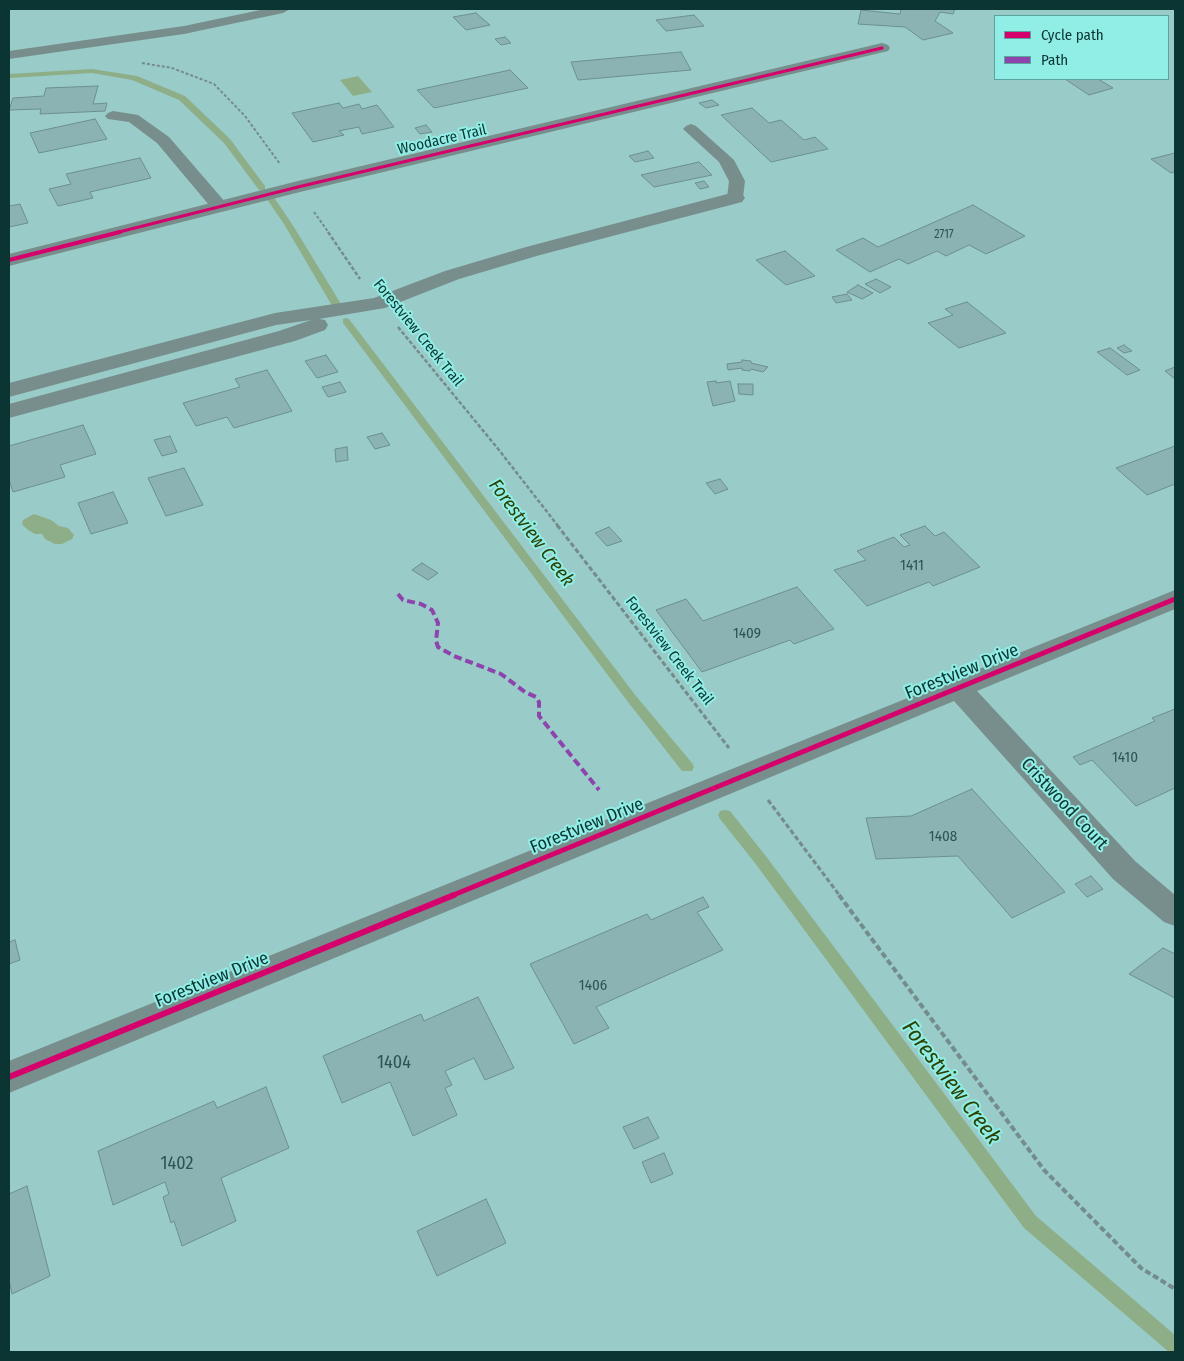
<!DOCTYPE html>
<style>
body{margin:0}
#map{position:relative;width:1184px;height:1361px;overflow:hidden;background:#99cbc8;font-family:"Fira Sans Condensed",sans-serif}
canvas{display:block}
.frame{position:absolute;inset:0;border:10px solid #0b3532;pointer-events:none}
.legend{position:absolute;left:994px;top:15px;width:175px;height:65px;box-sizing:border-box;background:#91eee6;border:1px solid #5ba49e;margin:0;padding:6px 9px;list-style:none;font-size:15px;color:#0b3532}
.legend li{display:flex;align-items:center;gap:10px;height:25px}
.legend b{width:25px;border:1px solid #5ba49e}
</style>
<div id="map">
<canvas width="1184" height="1361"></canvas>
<div class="frame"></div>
<ul class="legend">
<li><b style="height:6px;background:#d6006c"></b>Cycle path</li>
<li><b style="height:6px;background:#8e44ad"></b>Path</li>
</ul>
</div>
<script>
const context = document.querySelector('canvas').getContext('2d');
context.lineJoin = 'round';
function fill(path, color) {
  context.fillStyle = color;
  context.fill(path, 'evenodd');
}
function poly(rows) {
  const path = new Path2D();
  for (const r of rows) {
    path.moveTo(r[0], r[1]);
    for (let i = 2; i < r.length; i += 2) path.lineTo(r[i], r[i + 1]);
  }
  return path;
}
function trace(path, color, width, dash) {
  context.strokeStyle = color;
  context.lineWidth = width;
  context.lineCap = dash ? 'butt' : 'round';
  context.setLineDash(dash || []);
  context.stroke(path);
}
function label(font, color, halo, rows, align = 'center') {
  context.font = font + ' "Fira Sans Condensed",sans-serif';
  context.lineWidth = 4;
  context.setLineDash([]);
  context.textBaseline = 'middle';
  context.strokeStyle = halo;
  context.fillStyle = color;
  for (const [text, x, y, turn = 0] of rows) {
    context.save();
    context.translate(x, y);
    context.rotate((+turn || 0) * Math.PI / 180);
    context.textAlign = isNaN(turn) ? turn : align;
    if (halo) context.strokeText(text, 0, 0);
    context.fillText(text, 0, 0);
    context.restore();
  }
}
fill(poly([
 [358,76,372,92,353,96,340,80],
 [34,514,51,520,59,526,68,528,74,535,72,539,62,544,55,544,45,539,42,534,35,534,28,530,22,524,23,520]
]), '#8eae88');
fill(poly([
 [92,69,137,76,185,96,230,139,265,186,265,190,259,190,224,143,179,100,132,80,92,73,9,78,9,74,92,69],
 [270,195,273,196,292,224,341,304,339,306,333,306,331,304,284,224,266,198,270,195],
 [346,318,349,319,636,696,692,763,694,767,692,771,682,771,628,702,343,323,343,319,346,318],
 [725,810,730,811,765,855,1036,1216,1175,1335,1175,1352,1169,1352,1024,1228,755,863,720,819,718,815,720,811,725,810]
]), '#8eae88');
const building = poly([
 [901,9,955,9,953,14,940,12,935,21,953,33,923,40,905,27,858,24,861,10,900,14,901,9],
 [476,13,490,25,466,30,453,17,476,13],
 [694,15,704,26,666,31,656,20,694,15],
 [505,37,511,43,501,45,495,39,505,37],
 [681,52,691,70,578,80,571,62,681,52],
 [510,70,528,88,434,108,417,90,510,70],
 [1065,79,1098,79,1113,88,1089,95,1065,79],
 [98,86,93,104,107,103,105,111,40,114,41,109,9,110,13,98,44,96,46,88,98,86],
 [712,100,719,105,706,108,699,103,712,100],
 [339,103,343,108,359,104,362,109,377,105,394,127,362,134,359,127,339,131,344,135,313,142,292,113,339,103],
 [752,108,769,123,781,120,804,140,815,137,828,149,771,162,721,115,752,108],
 [95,119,107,139,39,153,30,133,95,119],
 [426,125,432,132,420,134,415,128,426,125],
 [648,151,654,158,635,162,629,156,648,151],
 [1175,153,1175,172,1171,173,1151,159,1175,153],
 [140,158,151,178,90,192,93,198,58,206,49,189,71,184,66,174,140,158],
 [699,162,712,175,654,187,641,175,699,162],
 [704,181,709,187,700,189,695,183,704,181],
 [9,203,10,206,20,204,28,223,9,227,9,203],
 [973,205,1025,236,986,254,969,245,946,256,937,251,908,264,899,259,870,272,836,250,863,238,878,247,973,205],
 [785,251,815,276,786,285,756,260,785,251],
 [876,279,891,287,880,293,865,284,876,279],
 [858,285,873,293,862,299,847,292,858,285],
 [847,294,852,300,836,303,832,297,847,294],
 [967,302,1006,333,959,348,928,323,953,315,945,309,967,302],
 [1124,345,1132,351,1124,353,1117,348,1124,345],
 [1110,348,1140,370,1127,375,1097,352,1110,348],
 [326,355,338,372,317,378,305,361,326,355],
 [742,360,751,361,751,363,768,367,763,372,751,369,750,371,742,370,742,368,728,370,727,364,742,362,742,360],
 [1175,367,1175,379,1165,371,1175,367],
 [267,370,292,411,234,428,227,417,196,426,183,403,240,387,235,379,267,370],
 [716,381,716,383,730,381,735,401,713,406,707,382,716,381],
 [340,382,346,392,328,397,322,387,340,382],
 [738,384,753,384,753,395,739,394,738,384],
 [83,425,96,454,60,465,65,477,13,492,9,480,9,446,83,425],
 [382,433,390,445,375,449,367,437,382,433],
 [170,436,177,452,162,456,154,440,170,436],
 [1175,446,1175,484,1147,495,1116,468,1175,446],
 [347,447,348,460,336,462,335,449,347,447],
 [184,468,203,505,166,516,148,478,184,468],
 [720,479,728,489,715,494,706,483,720,479],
 [113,492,128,523,91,534,78,503,113,492],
 [925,526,935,536,944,532,980,567,933,586,929,582,867,606,834,570,866,560,857,551,894,537,904,547,910,545,900,535,925,526],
 [609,527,622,541,607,546,595,533,609,527],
 [422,563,438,573,428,580,412,570,422,563],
 [797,587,834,629,794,644,790,640,702,672,656,610,686,599,703,621,797,587],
 [1175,709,1175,788,1136,806,1092,760,1080,765,1073,757,1155,721,1152,718,1175,709],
 [972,789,1065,892,1012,918,958,856,876,859,866,818,911,816,972,789],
 [1091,876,1103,889,1087,897,1075,884,1091,876],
 [703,897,709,907,697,912,723,950,596,1007,609,1028,574,1044,530,964,647,914,651,920,703,897],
 [15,940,20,960,9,964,9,942,15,940],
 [1163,948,1175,954,1175,998,1129,974,1163,948],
 [478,997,514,1068,485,1080,474,1058,445,1071,452,1085,445,1088,457,1115,413,1136,390,1082,342,1103,323,1056,421,1014,424,1021,478,997],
 [266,1087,289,1148,221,1178,236,1221,182,1246,174,1221,171,1223,163,1197,169,1194,165,1182,113,1205,98,1151,214,1101,217,1108,266,1087],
 [648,1117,659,1138,634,1149,623,1127,648,1117],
 [664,1153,673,1174,651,1183,642,1162,664,1153],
 [27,1186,50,1276,12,1294,9,1280,9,1194,27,1186],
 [486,1199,506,1243,437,1276,417,1231,486,1199]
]);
fill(building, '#8cb3b4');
trace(building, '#6b8f8f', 1);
trace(poly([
 [142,63,172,68,214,84,245,116,280,164],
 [314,212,329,233]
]), '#748c8b', 2, [3, 2]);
trace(poly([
 [328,232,360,279],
 [398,327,499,450,558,526]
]), '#748c8b', 2.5, [4, 2]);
trace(poly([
 [557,525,729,748],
 [768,800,840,896]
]), '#748c8b', 3, [5, 2.5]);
trace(poly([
 [839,895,1044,1170,1141,1268,1175,1289]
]), '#748c8b', 4, [6, 3]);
fill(poly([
 [265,9,290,9,283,13,184,34,9,59,9,51,184,26,265,9],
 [113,111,138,115,169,137,226,203,228,207,226,211,214,211,157,143,129,122,108,119,105,116,108,113,113,111],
 [691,124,696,126,734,160,745,181,743,198,741,201,729,201,727,198,729,181,719,162,683,129,686,126,691,124]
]), '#778e8c');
fill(poly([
 [882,43,888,45,890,48,888,51,300,192,9,266,9,254,298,181,882,43],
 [735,192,742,194,745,198,742,202,540,255,459,279,385,308,319,319,325,320,328,325,325,330,295,341,9,418,9,404,279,331,311,320,276,325,9,397,9,383,275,313,374,298,445,271,526,247,735,192],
 [1175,590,1175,609,977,691,1135,861,1175,895,1175,926,1164,922,1113,879,954,701,9,1093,9,1061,1175,590]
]), '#778e8c');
trace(poly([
 [398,594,403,600,421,604,432,610,438,623,436,641,438,647,454,656,501,674,525,692,536,697,539,702,539,716,599,790]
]), '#8e44ad', 4, [8, 4]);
trace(poly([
 [115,233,298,187,882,48]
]), '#d6006c', 3);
trace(poly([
 [9,260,120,232]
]), '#d6006c', 4);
trace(poly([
 [451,896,1175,599]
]), '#d6006c', 5);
trace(poly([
 [9,1077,454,895]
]), '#d6006c', 6);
label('12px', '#2b5452', null, [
 ["2717",944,235]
]);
label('15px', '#0b3532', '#91eee6', [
 ["Woodacre Trail",442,140,-13],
 ["Forestview Creek Trail",418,333,51],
 ["Forestview Creek Trail",669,651,52]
]);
label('15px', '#2b5452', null, [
 ["1411",912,566],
 ["1409",747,634],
 ["1410",1125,758],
 ["1408",943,837],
 ["1406",593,986]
]);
label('18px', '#0b3532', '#91eee6', [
 ["Forestview Drive",962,672,-22],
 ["Cristwood Court",1064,804,47],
 ["Forestview Drive",587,826,-22],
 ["Forestview Drive",212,980,-22]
]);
label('18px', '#2b5452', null, [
 ["1404",394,1063],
 ["1402",177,1164]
]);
label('italic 19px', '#2a4101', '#91eee6', [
 ["Forestview Creek",531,533,53]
]);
label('italic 22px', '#2a4101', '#91eee6', [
 ["Forestview Creek",951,1083,53]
]);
</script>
